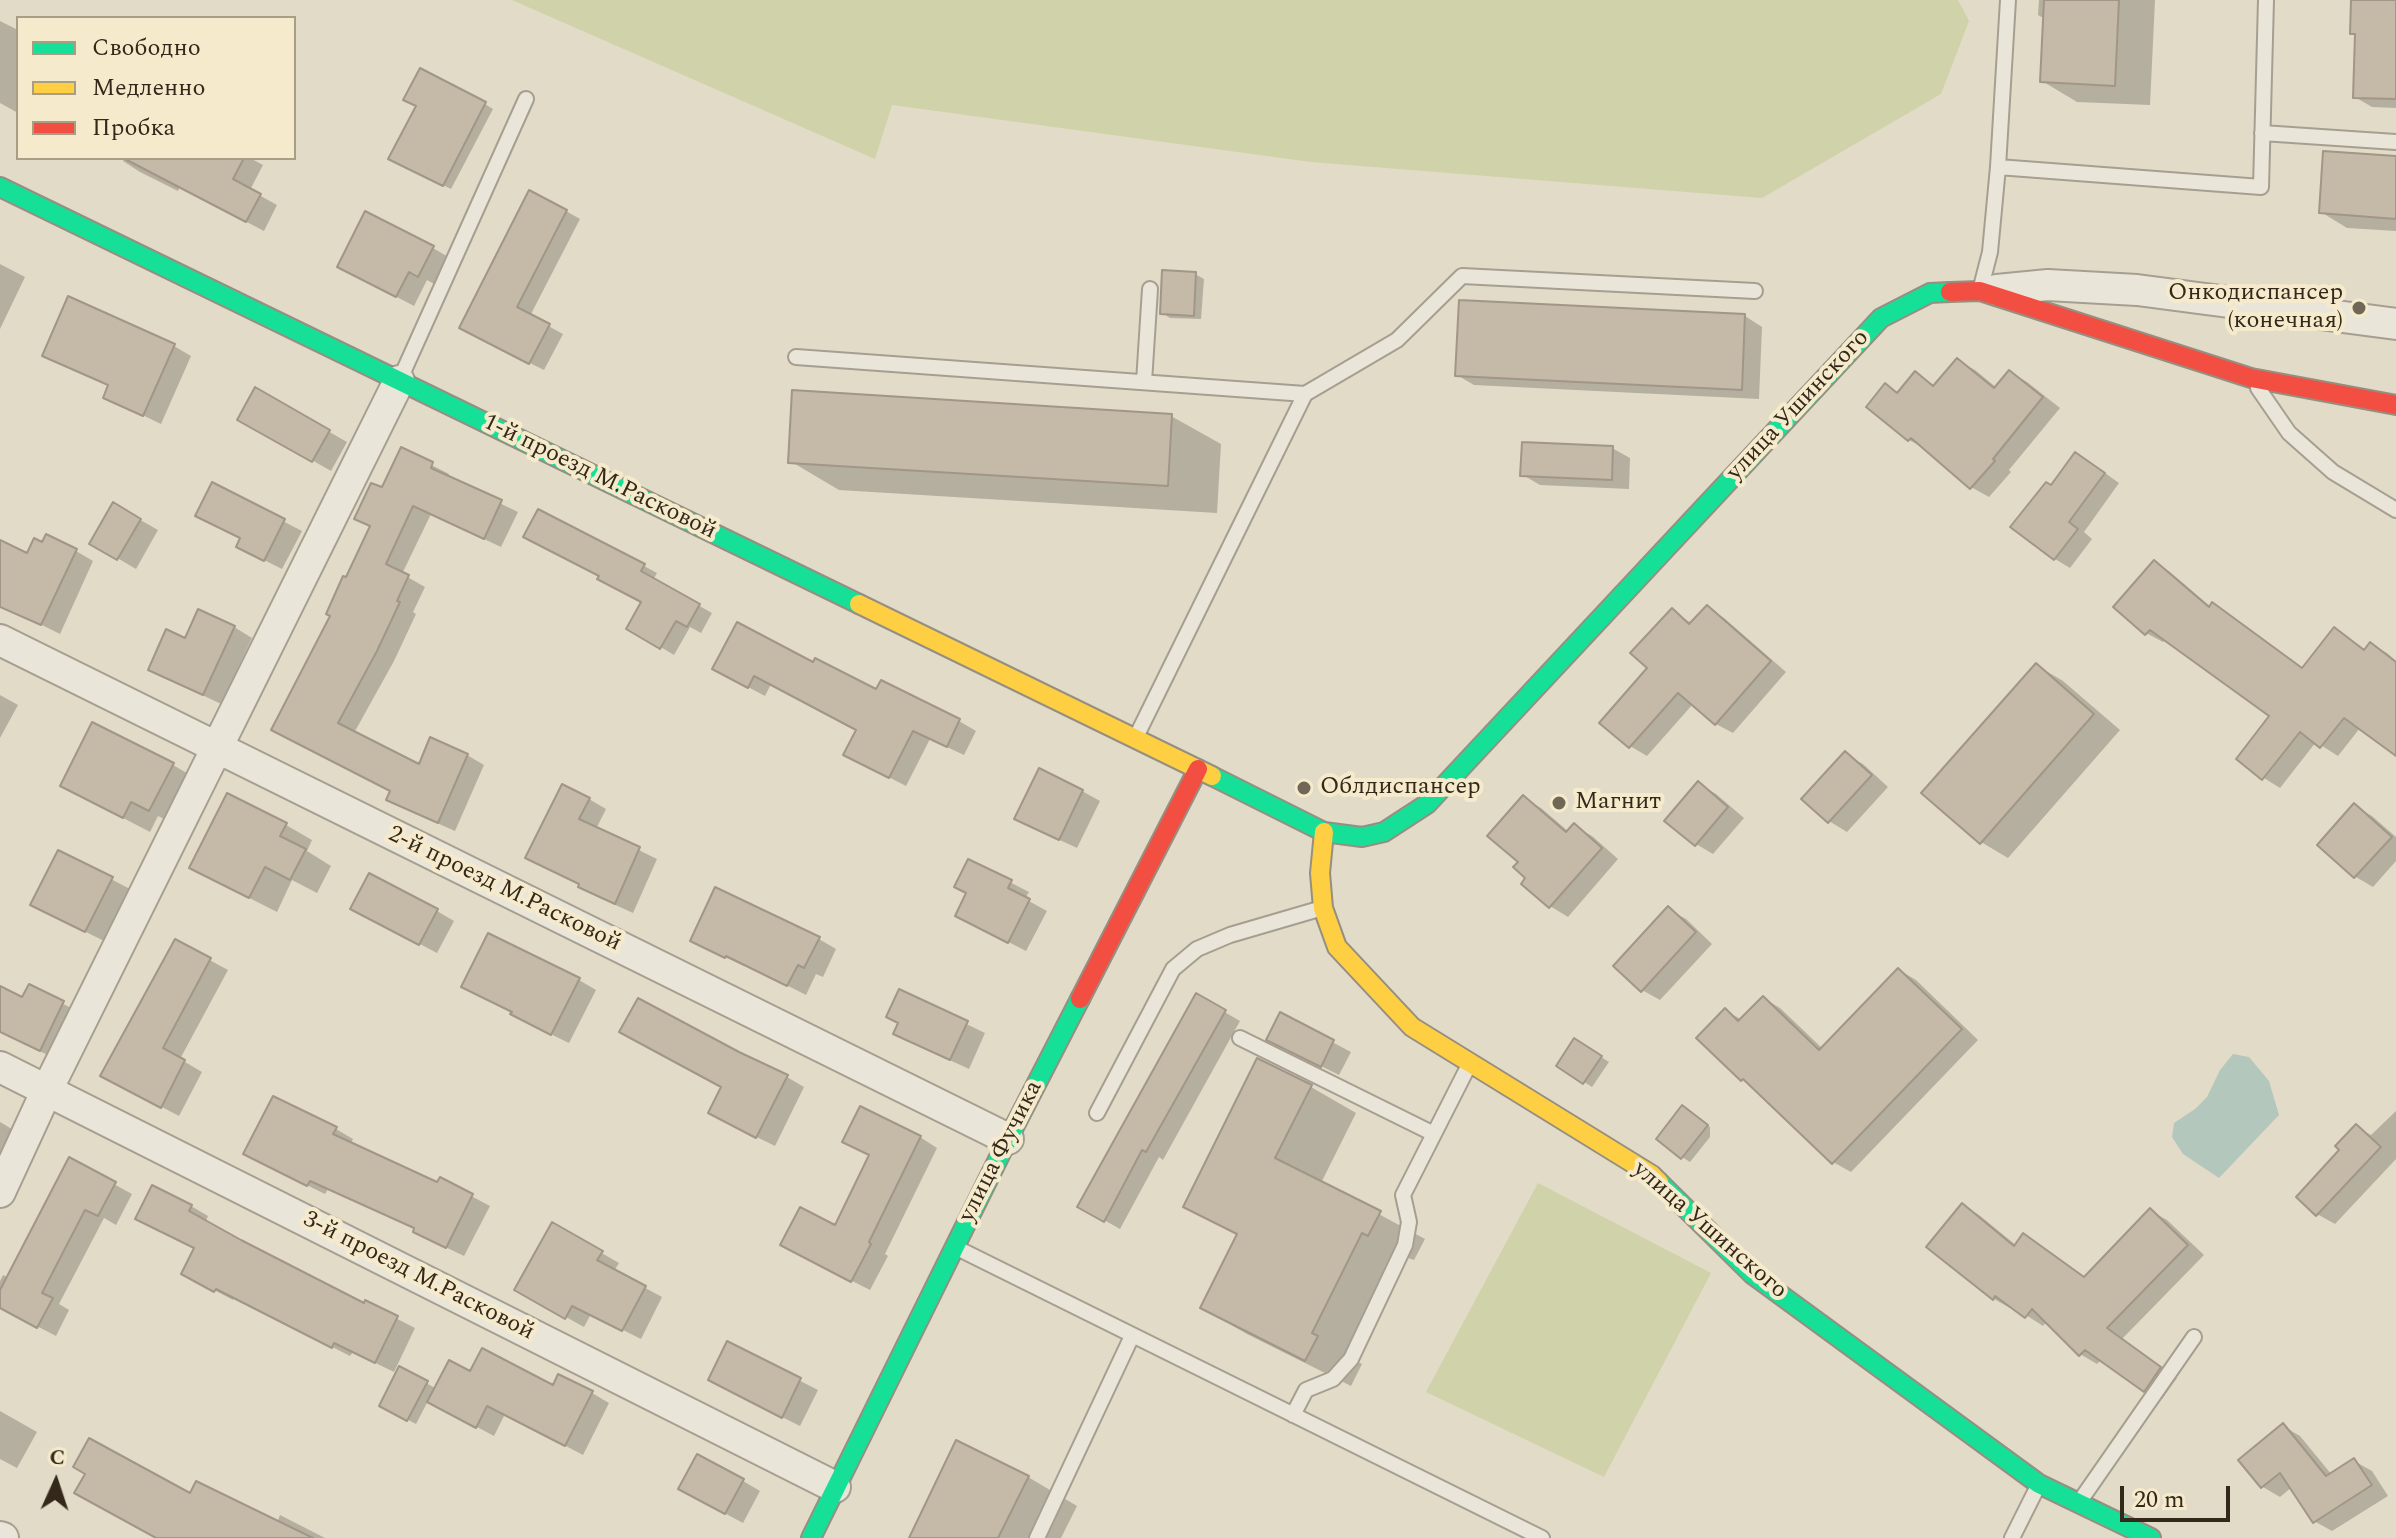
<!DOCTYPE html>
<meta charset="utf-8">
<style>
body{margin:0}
#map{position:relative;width:2396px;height:1538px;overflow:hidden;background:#e2dbc7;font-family:Spectral,serif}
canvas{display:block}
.legend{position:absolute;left:16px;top:16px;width:280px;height:144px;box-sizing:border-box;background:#f5ebcc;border:2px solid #a89d85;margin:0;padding:10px 14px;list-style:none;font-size:24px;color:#34281b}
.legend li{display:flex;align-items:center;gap:16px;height:40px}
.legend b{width:40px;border:2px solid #a89d85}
.north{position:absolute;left:16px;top:1442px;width:80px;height:80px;-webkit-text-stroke:6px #f5ebcc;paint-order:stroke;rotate:3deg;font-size:22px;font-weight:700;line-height:32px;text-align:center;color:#34281b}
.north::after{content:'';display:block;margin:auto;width:28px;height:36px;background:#34281b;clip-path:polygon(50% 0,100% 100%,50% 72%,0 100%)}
.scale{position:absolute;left:2120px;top:1486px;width:110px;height:36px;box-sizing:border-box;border:4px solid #34281b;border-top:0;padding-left:10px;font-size:24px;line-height:28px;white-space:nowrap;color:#34281b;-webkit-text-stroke:6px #f5ebcc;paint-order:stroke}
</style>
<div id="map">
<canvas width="2396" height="1538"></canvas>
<ul class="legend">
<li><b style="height:10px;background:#16e098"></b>Свободно</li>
<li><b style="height:10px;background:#ffcf43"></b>Медленно</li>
<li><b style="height:10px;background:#f24e42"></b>Пробка</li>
</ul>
<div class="north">С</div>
<div class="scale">20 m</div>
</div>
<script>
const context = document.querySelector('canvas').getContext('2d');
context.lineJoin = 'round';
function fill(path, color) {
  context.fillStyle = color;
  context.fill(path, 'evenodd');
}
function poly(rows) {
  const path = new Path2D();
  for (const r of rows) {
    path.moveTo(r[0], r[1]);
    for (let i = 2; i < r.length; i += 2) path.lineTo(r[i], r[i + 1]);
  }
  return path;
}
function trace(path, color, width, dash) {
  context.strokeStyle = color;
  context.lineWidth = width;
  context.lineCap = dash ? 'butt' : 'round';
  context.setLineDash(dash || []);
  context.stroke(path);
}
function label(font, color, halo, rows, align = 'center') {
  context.font = font + ' Spectral,serif';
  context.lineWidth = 8;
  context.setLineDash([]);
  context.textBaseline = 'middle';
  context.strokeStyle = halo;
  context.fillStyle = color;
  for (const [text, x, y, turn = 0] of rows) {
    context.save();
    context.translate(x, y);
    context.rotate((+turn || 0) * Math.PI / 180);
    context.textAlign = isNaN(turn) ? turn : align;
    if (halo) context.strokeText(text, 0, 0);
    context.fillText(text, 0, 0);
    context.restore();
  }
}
fill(poly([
 [512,0,1958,0,1969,21,1941,94,1762,198,1311,162,892,105,875,159],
 [1538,1183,1711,1273,1604,1477,1426,1392]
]), '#d0d2a9');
fill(poly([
 [2233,1054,2249,1057,2269,1081,2279,1115,2219,1178,2183,1154,2172,1137,2174,1123,2195,1109,2207,1097,2220,1070]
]), '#b4c7bc');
fill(poly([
 [2039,0,2155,0,2150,105,2077,102,2042,81,2045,19,2038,15],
 [2396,0,2396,108,2372,107,2355,97,2357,36,2352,33],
 [0,21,18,30,18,113,0,103],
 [485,104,493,109,451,189,399,163],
 [124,158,250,158,263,165,250,190,277,205,264,231,180,187,178,191,140,172,123,161],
 [2396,158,2396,231,2347,228,2321,212],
 [566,211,580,219,530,316,563,334,544,370,475,336],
 [433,248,450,258,436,285,427,280,414,306,357,276],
 [0,264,25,277,0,329],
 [1195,274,1204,279,1201,319,1170,318,1162,313],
 [1745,316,1762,327,1759,399,1474,385,1457,375],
 [174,346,191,356,161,424,105,397,110,386,45,355],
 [1957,360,1975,370,1997,388,2010,372,2027,382,2060,408,2009,470,2011,472,1989,497,1971,487,1928,450,1909,440,1886,386,1899,394,1915,374,1936,386],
 [256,390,347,442,331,471,240,419],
 [1171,416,1221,444,1217,513,839,490,790,461],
 [1612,448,1630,458,1629,489,1540,485,1523,475],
 [402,450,449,474,448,478,518,512,501,547,431,514,402,574,425,587,413,612,416,614,394,661,354,733,420,767,467,755,484,765,455,831,405,809,388,800,392,791,291,739,333,616,371,526,383,490],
 [2091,463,2119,483,2084,532,2092,539,2070,568,2055,559,2052,487],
 [213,485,302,531,282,569,256,556,242,539],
 [114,505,158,530,136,569,92,543],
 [0,542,28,556,76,551,93,561,60,634,0,604],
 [2154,563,2170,572,2211,607,2213,605,2229,614,2303,669,2335,629,2366,650,2371,644,2387,653,2396,661,2396,754,2360,728,2338,756,2316,742,2280,788,2264,778,2239,758,2272,715,2166,639,2163,642,2146,633],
 [644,566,657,573,653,580,712,613,701,633,690,627,674,655,629,628,643,602,613,586],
 [1708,608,1724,618,1786,672,1733,733,1716,724,1693,704,1647,756,1630,746,1602,723,1650,668,1672,611,1693,624],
 [234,627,252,638,221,704,150,670,186,640],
 [814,664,877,692,959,721,976,731,964,755,930,739,906,786,863,764,858,730,771,684,765,696,731,678],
 [2036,665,2063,681,2120,730,2008,858,1981,842],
 [0,695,18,705,0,738],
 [1845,754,1863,764,1888,787,1847,832,1829,821],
 [173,765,199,780,176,825,158,816,150,832,62,786],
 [1698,784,1716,794,1744,818,1713,854,1696,844],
 [1082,791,1100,801,1077,848,1034,828],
 [1523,798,1541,808,1569,832,1574,826,1592,836,1618,859,1568,917,1550,906,1528,878,1520,862],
 [589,799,606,809,596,829,657,859,633,913,598,897,581,887,581,885,545,868],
 [2354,806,2372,816,2396,837,2396,861,2373,887,2356,877,2320,845],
 [286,825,312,840,307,851,331,866,317,893,292,880,277,912,218,882],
 [59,852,130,889,104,941,50,914],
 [969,861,1029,892,1025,899,1047,911,1026,951,975,925,969,893],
 [1668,909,1686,919,1712,944,1660,1000,1642,990],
 [437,911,454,921,437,953,371,918],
 [819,939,836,949,823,977,816,974,806,995,745,964,744,966,710,950],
 [176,942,228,970,180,1059,202,1072,179,1116,120,1085],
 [1899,970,1916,980,1978,1040,1851,1172,1833,1162,1752,1084,1743,1079,1725,1010,1742,1020,1763,998,1780,1008,1823,1049],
 [579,980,596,990,569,1043,530,1024],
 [30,987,81,1013,58,1060,0,1032,0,988,23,999],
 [900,992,985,1033,969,1069,913,1043,900,1023],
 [1197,996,1240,1021,1163,1160,1159,1157,1120,1229,1079,1206],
 [1281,1015,1351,1052,1339,1075,1287,1049],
 [1583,1045,1609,1062,1592,1087,1584,1082],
 [787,1077,804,1087,775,1146,728,1123,723,1087],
 [1311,1087,1356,1113,1321,1183,1425,1239,1414,1260,1408,1258,1356,1361,1362,1364,1351,1386,1247,1334,1202,1308,1238,1236,1185,1206],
 [2396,1111,2396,1159,2335,1224,2317,1214,2342,1150,2356,1127,2371,1135],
 [1691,1113,1710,1127,1710,1137,1690,1162,1682,1157],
 [0,1122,17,1132,0,1166],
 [336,1129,353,1139,350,1145,438,1185,441,1180,490,1206,464,1256,433,1241,416,1229,328,1189,325,1194,263,1164],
 [920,1137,937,1148,885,1254,888,1256,870,1290,801,1255,836,1228],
 [70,1160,132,1194,116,1225,104,1218,59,1304,69,1310,56,1336,0,1307,0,1281,3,1275,9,1278],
 [1962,1205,1979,1215,2017,1246,2085,1278,2151,1211,2167,1220,2204,1255,2122,1339,2177,1378,2162,1399,2102,1359,2097,1364,2080,1354,2047,1321,2043,1326,2012,1306,2010,1308,1994,1299],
 [191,1206,208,1216,205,1223,365,1305,366,1303,415,1328,394,1372,353,1352,350,1356,234,1297,233,1300,201,1283,196,1249,156,1228],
 [553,1225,619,1263,614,1271,662,1297,641,1339,591,1314,584,1327,517,1290],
 [728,1344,818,1390,800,1426,728,1390],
 [400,1369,437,1389,470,1374,592,1393,609,1403,583,1455,505,1414,494,1436,428,1401,416,1424,381,1406],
 [0,1411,37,1432,17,1468,0,1459],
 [2283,1426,2300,1436,2332,1475,2354,1461,2372,1471,2388,1496,2332,1531,2314,1521,2292,1487,2280,1497,2263,1487,2241,1460],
 [1028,1477,1077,1506,1061,1538,911,1538],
 [743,1481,760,1491,743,1523,698,1499],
 [280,1515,325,1538,164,1538,277,1523]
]), '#0003');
const building = poly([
 [2044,0,2119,0,2115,86,2040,82,2044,0],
 [2351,0,2396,0,2396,99,2353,98,2355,34,2350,34,2351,0],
 [420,68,486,102,443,186,388,159,416,106,403,100,420,68],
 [2323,151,2396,156,2396,219,2319,213,2323,151],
 [123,158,244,158,233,179,261,194,246,222,123,158],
 [529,190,567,210,517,307,550,324,529,364,459,328,529,190],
 [365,211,434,246,418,277,409,272,396,297,337,267,365,211],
 [1162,270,1196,272,1194,316,1160,314,1162,270],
 [68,296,175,344,143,416,103,398,108,385,42,356,68,296],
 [1459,300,1745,314,1742,390,1455,376,1459,300],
 [1957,358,1994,388,2009,370,2043,397,1993,459,1995,461,1970,489,1911,438,1908,441,1866,407,1885,383,1897,393,1915,371,1933,386,1957,358],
 [255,387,330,430,312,462,237,420,255,387],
 [792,390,1172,414,1168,486,788,463,792,390],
 [1522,442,1613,446,1612,480,1520,476,1522,442],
 [401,447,433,462,431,468,502,500,484,539,413,506,386,564,409,575,397,601,400,602,377,651,338,723,419,764,430,737,468,754,438,823,386,800,390,791,271,730,330,616,326,614,343,576,346,577,370,526,354,519,371,483,382,487,401,447],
 [2075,452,2105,473,2069,522,2078,529,2054,560,2010,527,2046,482,2051,485,2075,452],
 [212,482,285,519,264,561,236,547,240,538,195,516,212,482],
 [113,502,141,519,117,560,89,544,113,502],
 [538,509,645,564,641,571,700,604,687,627,676,621,660,649,626,629,641,602,597,579,599,576,523,537,538,509],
 [46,534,77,549,41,625,0,607,0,540,27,553,34,538,42,542,46,534],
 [2154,560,2209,607,2212,602,2302,668,2334,627,2364,650,2370,642,2396,662,2396,756,2344,718,2320,748,2300,732,2262,780,2236,759,2269,716,2150,630,2145,635,2113,607,2154,560],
 [1707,605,1771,661,1715,725,1678,693,1629,748,1599,723,1647,668,1630,653,1672,608,1689,624,1707,605],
 [198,609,235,626,203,695,148,670,166,629,185,638,198,609],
 [737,622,813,662,815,658,876,689,881,680,960,719,947,747,913,731,889,778,843,755,856,730,754,676,748,688,712,669,737,622],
 [2036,663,2094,714,1980,844,1921,793,2036,663],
 [92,722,174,763,149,811,131,802,123,818,60,786,92,722],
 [1845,751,1872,775,1828,823,1801,799,1845,751],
 [1039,768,1083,790,1059,840,1014,819,1039,768],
 [1698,781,1728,807,1695,846,1664,821,1698,781],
 [562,784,590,798,579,819,640,847,615,904,578,887,579,884,525,858,562,784],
 [227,793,287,823,280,836,306,849,290,880,265,867,249,898,189,868,227,793],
 [1523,795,1566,832,1574,823,1602,848,1549,908,1521,884,1525,878,1513,867,1518,862,1487,836,1523,795],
 [2354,803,2392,837,2354,878,2317,845,2354,803],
 [58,850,113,877,85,932,30,905,58,850],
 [968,859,1012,880,1008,888,1030,899,1008,943,955,916,966,893,954,887,968,859],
 [369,873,438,909,419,945,350,909,369,873],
 [715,887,820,937,804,968,798,965,787,986,726,956,725,958,690,941,715,887],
 [1668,906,1696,932,1641,992,1613,966,1668,906],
 [488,933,580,978,551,1035,510,1014,512,1012,461,987,488,933],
 [175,939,211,958,163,1048,185,1060,161,1108,100,1076,175,939],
 [1898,968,1962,1029,1832,1164,1743,1079,1741,1081,1696,1038,1725,1008,1738,1021,1763,996,1819,1050,1898,968],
 [29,984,64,1001,40,1051,0,1032,0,986,22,997,29,984],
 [899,989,968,1021,950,1060,893,1034,898,1023,886,1017,899,989],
 [1196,993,1226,1010,1146,1152,1142,1150,1104,1222,1077,1207,1196,993],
 [638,998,739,1052,788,1075,756,1138,708,1113,721,1087,619,1032,638,998],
 [1280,1012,1334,1040,1321,1067,1266,1040,1280,1012],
 [1574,1038,1602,1056,1583,1084,1556,1066,1574,1038],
 [1257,1058,1312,1085,1275,1158,1381,1211,1368,1236,1362,1233,1312,1333,1318,1336,1305,1361,1200,1308,1237,1234,1183,1207,1257,1058],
 [273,1096,337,1127,333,1134,437,1182,440,1177,473,1194,446,1248,413,1232,414,1228,310,1181,307,1186,243,1154,273,1096],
 [1682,1105,1708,1125,1681,1159,1656,1139,1682,1105],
 [860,1106,921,1136,869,1242,871,1244,851,1282,780,1245,800,1207,835,1225,869,1155,842,1142,860,1106],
 [2356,1124,2381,1147,2316,1216,2296,1197,2339,1150,2335,1146,2356,1124],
 [69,1157,116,1182,98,1216,85,1210,42,1293,53,1298,37,1328,0,1308,0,1290,69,1157],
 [152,1185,192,1205,189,1211,241,1240,364,1303,365,1300,398,1316,375,1363,334,1343,332,1348,216,1289,214,1292,181,1274,194,1248,135,1219,152,1185],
 [1962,1203,2014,1246,2023,1233,2084,1277,2150,1208,2188,1245,2107,1328,2161,1367,2144,1392,2085,1350,2079,1356,2032,1309,2025,1318,1995,1296,1993,1300,1926,1247,1962,1203],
 [552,1222,603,1251,597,1260,646,1286,622,1331,572,1306,565,1319,514,1290,552,1222],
 [727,1341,801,1378,782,1418,708,1380,727,1341],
 [482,1348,553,1385,558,1374,593,1391,565,1446,487,1406,476,1428,427,1402,449,1360,470,1371,482,1348],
 [399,1366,428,1381,407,1421,379,1406,399,1366],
 [2283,1423,2326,1476,2354,1458,2372,1485,2313,1523,2280,1473,2261,1488,2238,1460,2283,1423],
 [89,1438,190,1493,196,1481,313,1538,156,1538,74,1493,85,1474,73,1467,89,1438],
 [956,1440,1029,1476,998,1538,909,1538,956,1440],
 [697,1454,744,1479,725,1514,678,1489,697,1454]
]);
fill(building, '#c5b9a8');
trace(building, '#a19687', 2);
const lane = poly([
 [2262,133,2396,142],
 [1998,167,2261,187,2266,0],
 [1981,287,1990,252,1998,167,2008,0],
 [796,357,1305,394,1397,340,1462,276,1755,291],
 [401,377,526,99],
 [1144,382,1150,289],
 [2258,388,2289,433,2333,472,2396,510],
 [1137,735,1305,394],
 [1240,1038,1434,1134],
 [1097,1113,1173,969,1197,949,1230,935,1319,909],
 [959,1249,1542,1538],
 [1293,1415,1306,1390,1333,1379,1351,1359,1405,1245,1409,1222,1403,1195,1469,1065],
 [2080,1501,2194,1337],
 [1037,1538,1132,1336],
 [2012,1538,2037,1488]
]);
const street = poly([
 [1997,290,2048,285,2137,290,2396,324],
 [0,640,1008,1139],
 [0,1067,835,1487],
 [0,1192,47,1090,399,381],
 [0,1537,3,1538]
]);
const fast = poly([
 [0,187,859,604],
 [1212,776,1324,832,1362,837,1384,832,1427,804,1881,318,1930,293,1950,292],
 [1659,1182,1752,1274,2039,1484,2151,1538],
 [811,1538,1008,1139,1080,999]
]);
const slow = poly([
 [859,604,1212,776],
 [1324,832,1320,873,1323,908,1337,947,1412,1027,1652,1175,1659,1182]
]);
const jam = poly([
 [1950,292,1980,291,2251,378,2396,405],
 [1080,999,1198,769]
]);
trace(lane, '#a69f91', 18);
trace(street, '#a69f91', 34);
trace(fast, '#968f81', 22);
trace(slow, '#968f81', 22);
trace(jam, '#968f81', 22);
trace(lane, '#eae5d9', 14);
trace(street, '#eae5d9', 30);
trace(fast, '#16e098', 18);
trace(slow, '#ffcf43', 18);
trace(jam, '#f24e42', 18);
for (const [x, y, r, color] of [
 [2359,308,8,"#716757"],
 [1304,788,8,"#716757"],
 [1559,803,8,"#716757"]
]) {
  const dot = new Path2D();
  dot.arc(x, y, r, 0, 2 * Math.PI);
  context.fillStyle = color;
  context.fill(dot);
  trace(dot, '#f5ebcc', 3);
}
label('24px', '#34281b', '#f5ebcc', [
 ["Онкодиспансер",2343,294,"right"],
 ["(конечная)",2343,322,"right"],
 ["Облдиспансер",1320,788],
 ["Магнит",1575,803]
], 'left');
label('24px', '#34281b', '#f5ebcc', [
 ["улица Ушинского",1799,406,-47],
 ["1-й проезд М.Расковой",599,478,26],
 ["2-й проезд М.Расковой",504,890,26],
 ["улица Фучика",1002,1152,-63],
 ["улица Ушинского",1709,1231,41],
 ["3-й проезд М.Расковой",418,1277,27]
]);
</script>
